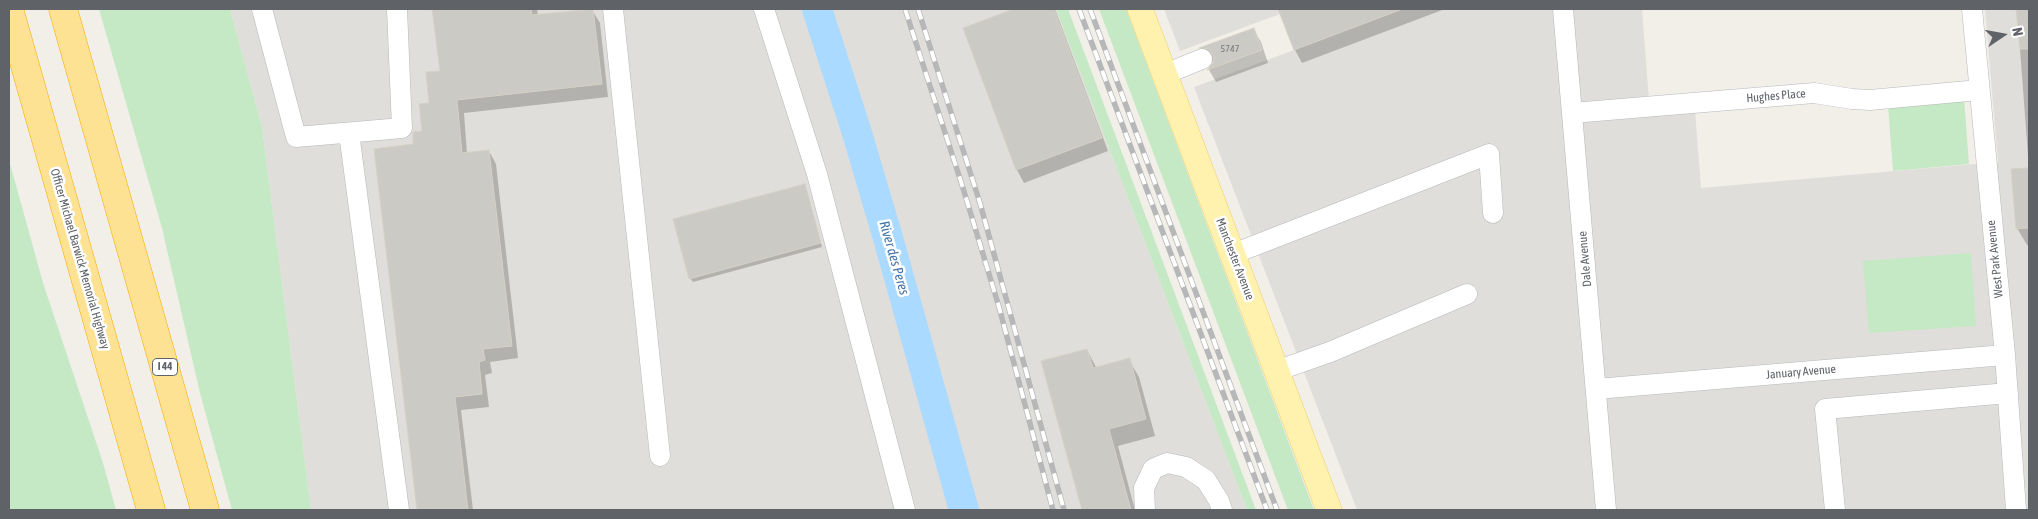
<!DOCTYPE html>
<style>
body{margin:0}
#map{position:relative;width:2038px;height:519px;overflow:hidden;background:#f1efe8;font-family:"Asap Condensed",sans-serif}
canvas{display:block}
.frame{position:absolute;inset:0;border:10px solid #5f6368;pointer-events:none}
.north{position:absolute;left:1978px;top:10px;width:50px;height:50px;-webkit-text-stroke:4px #fff;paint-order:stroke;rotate:78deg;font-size:14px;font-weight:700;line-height:20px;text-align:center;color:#5f6368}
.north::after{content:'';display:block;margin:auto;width:18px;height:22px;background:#5f6368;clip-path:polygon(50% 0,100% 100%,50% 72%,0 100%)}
</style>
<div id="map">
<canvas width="2038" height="519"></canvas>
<div class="frame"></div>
<div class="north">N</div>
</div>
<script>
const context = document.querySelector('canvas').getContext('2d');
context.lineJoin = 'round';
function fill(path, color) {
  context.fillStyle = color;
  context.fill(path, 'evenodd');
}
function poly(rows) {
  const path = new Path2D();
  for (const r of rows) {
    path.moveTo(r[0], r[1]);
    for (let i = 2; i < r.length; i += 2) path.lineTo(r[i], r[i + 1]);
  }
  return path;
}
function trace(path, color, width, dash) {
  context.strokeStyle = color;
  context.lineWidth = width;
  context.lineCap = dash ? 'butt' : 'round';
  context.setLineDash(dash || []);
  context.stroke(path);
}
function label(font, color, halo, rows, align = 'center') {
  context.font = font + ' "Asap Condensed",sans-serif';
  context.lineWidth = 5;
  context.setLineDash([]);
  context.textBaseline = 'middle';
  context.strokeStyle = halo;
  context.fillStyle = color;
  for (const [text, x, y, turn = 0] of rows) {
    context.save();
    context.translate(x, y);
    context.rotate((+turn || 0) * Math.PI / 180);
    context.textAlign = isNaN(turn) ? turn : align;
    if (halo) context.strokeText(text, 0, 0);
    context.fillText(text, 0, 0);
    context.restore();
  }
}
fill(poly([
 [230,9,1056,9,1247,510,311,510,262,127],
 [1164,9,1557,9,1567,119,1695,110,1701,188,1998,162,1985,9,2029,9,2029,510,1357,510,1194,87,1294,50,1280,14,1180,51],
 [1569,9,1642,9,1649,101,1579,106]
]), '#e0deda');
fill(poly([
 [99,9,230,9,262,127,311,510,232,510,200,393,162,228],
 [1056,9,1068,9,1256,510,1247,510],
 [1099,9,1126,9,1314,510,1288,510],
 [1964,99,1969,164,1893,171,1888,105],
 [9,160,43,283,103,463,116,510,9,510],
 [1971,253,1976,326,1869,333,1863,261]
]), '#c5e8c5');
fill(poly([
 [434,9,537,9,538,16,592,10,600,23,608,97,464,113,467,154,489,151,496,164,518,358,490,362,492,373,485,375,489,407,461,410,473,510,418,510,375,150,414,145,423,132,441,72],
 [1018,9,1055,9,1108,151,1024,183,1017,170,964,29],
 [1280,9,1445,9,1302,63,1295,50],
 [2017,9,2029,9,2029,245,2027,245,2017,228,2012,170,2029,169],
 [1253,29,1261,42,1268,63,1216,82,1209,70,1215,62,1208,61,1201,48],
 [806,189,822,247,693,282,690,278],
 [1087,350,1097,369,1129,360,1139,377,1155,436,1118,446,1135,510,1083,510,1043,362]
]), '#0003');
trace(poly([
 [817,9,857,133,888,238,964,510]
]), '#aadaff', 30);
const building = poly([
 [432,9,531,9,532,15,593,9,602,84,457,100,462,153,489,150,512,346,483,349,485,360,479,362,482,394,455,397,468,510,417,510,374,149,413,144,413,132,422,131,419,104,429,103,426,72,440,71,432,9],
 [1014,9,1054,9,1102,138,1016,170,963,28,1014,9],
 [1278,9,1400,9,1400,10,1294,50,1278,9],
 [2016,9,2029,9,2029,49,2020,49,2016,9],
 [1254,28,1262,50,1207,70,1214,61,1213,55,1209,49,1199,48,1254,28],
 [2029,168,2029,228,2016,229,2011,169,2029,168],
 [805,184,821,243,689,279,673,219,805,184],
 [1087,349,1093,368,1130,358,1146,419,1109,429,1131,510,1082,510,1041,361,1087,349]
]);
fill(building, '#cccac5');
trace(building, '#d6d1c6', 1);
const minor = poly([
 [262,9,296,137,402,128,397,9],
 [613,9,660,456],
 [764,9,817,174,905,510],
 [1563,9,1606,510],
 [1972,9,2005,355,2016,510],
 [1165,74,1202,59],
 [1572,113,1814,93,1852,99,1870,100,1979,90],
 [349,133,399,510],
 [1233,254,1489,154,1493,213],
 [1276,371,1330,352,1467,294],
 [1596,389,2005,355],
 [1145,510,1144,488,1153,469,1167,463,1186,467,1206,480,1219,501,1222,510],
 [1835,510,1825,409,2008,393]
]);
const major = poly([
 [1140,9,1329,510]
]);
const highway = poly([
 [9,9,151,510],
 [63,9,205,510]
]);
trace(minor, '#b5b8bc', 21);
trace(major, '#f2c960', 26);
trace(highway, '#f9ab00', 29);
trace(minor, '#fff', 20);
trace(major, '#fff2af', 25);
trace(highway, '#fde293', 28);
const rail = poly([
 [905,9,963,188,999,307,1053,510],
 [918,9,980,203,1064,510],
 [1079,9,1267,510],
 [1090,9,1277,510]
]);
trace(rail, '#b6b7b8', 5.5);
trace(rail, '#fff', 4, [11]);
label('10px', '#7a7d7f', null, [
 ["5747",1230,49]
]);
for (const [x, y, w] of [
 [165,367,25]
]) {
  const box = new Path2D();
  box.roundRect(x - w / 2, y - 8.5, w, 17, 4);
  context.fillStyle = '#fff';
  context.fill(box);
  trace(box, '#5f6368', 1);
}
label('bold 11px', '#5f6368', null, [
 ["I 44",165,367]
]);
label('12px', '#5f6368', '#fff', [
 ["Hughes Place",1776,96,-5],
 ["Officer Michael Barwick Memorial Highway",80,259,74],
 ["Manchester Avenue",1235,259,69],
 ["Dale Avenue",1585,259,-95],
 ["West Park Avenue",1995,259,-96],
 ["January Avenue",1801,372,-5]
]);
label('italic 14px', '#4174aa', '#fff', [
 ["River des Peres",894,258,74]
]);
</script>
